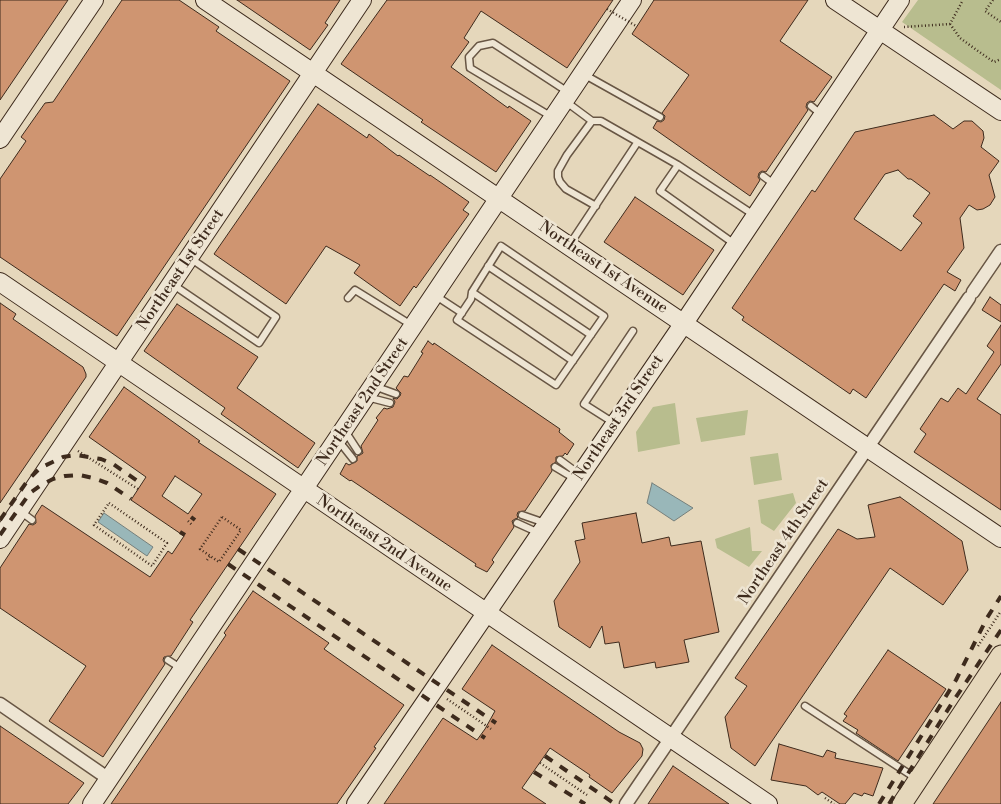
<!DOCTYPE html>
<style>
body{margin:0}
canvas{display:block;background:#e5d7bb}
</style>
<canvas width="1001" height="804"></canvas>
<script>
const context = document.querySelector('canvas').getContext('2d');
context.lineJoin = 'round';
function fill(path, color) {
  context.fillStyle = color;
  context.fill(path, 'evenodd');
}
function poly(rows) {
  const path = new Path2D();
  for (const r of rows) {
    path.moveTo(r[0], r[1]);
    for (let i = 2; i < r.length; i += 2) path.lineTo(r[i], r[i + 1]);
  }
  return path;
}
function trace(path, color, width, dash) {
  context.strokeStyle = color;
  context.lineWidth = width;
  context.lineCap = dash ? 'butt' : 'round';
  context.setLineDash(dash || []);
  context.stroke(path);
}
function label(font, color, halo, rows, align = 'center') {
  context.font = font + ' "Libre Bodoni",serif';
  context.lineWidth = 5;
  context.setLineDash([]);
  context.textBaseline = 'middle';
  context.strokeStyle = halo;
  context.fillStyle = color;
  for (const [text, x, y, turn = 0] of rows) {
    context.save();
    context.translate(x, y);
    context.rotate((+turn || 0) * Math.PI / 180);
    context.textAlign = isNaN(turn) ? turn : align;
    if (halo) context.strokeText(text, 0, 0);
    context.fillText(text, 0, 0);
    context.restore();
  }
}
fill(poly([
 [918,0,1001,0,1001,90,902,22],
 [675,403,680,444,638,452,636,432,653,407],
 [748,410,745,435,701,442,696,418],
 [778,453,782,480,754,485,750,457],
 [793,493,796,503,774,531,761,523,758,500],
 [750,527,752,551,762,551,749,567,717,548,715,539]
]), '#b8bd8e');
const water = poly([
 [652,483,693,508,674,521,647,503,652,483],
 [104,513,153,547,147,556,98,522,104,513]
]);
fill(water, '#99b7b9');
trace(water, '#757f7b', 1);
const building = poly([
 [0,0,68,0,0,100,0,0],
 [122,0,179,0,219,27,216,31,290,81,117,336,0,257,0,179,26,141,21,137,45,103,53,102,122,0],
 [237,0,340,0,325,23,328,25,310,50,237,0],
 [387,0,613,0,567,68,481,11,464,38,469,42,451,67,508,108,509,106,531,121,496,172,421,122,423,120,341,64,387,0],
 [654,0,808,0,780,41,832,77,814,102,810,101,807,103,806,107,808,110,766,172,762,171,759,173,758,177,760,180,750,196,653,128,657,121,661,122,664,120,665,116,662,113,689,75,632,34,654,0],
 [318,104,367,138,369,134,398,156,399,155,430,176,430,175,469,202,463,210,469,214,416,288,414,286,400,306,354,273,360,265,326,246,286,304,214,254,318,104],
 [934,115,953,129,964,121,972,121,983,131,984,138,981,147,999,161,989,175,995,197,990,205,983,209,977,210,969,205,960,218,964,248,947,272,961,280,955,291,944,284,866,398,853,389,850,394,742,320,744,317,732,308,812,190,815,192,855,132,934,115],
 [898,170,908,179,911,179,930,193,913,216,922,223,901,251,854,219,885,174,898,170],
 [635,197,714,250,683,295,604,242,635,197],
 [990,297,1001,305,1001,322,982,310,990,297],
 [0,303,16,314,13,319,83,367,86,374,86,377,0,503,0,303],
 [177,304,258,357,237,388,315,443,298,468,221,414,225,408,144,351,177,304],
 [1001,325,1001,364,977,399,1001,415,1001,510,914,452,926,434,920,429,941,398,948,402,958,388,966,394,994,352,987,346,1001,325],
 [428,341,433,345,434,343,560,429,559,432,574,444,567,455,565,453,563,456,556,457,556,462,551,465,552,471,525,511,518,512,517,515,518,518,515,519,512,521,514,527,492,560,494,562,487,572,475,566,476,564,351,480,350,481,340,474,346,463,349,465,357,461,357,456,360,455,363,453,361,446,378,420,376,418,384,408,387,409,393,407,395,402,393,398,397,399,400,396,401,393,396,388,404,376,408,377,423,353,421,352,428,341],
 [124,387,200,441,198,442,276,494,190,620,193,622,171,656,164,657,163,660,165,664,103,757,49,721,86,666,0,608,0,568,29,524,33,525,36,523,35,516,42,505,150,577,168,551,172,554,184,536,131,500,146,477,89,437,124,387],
 [175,476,202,494,188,514,162,496,175,476],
 [900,497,962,541,968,570,943,605,890,568,755,766,731,748,725,717,747,686,735,678,838,529,857,539,875,537,868,505,900,497],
 [636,513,642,543,669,537,671,546,701,541,719,632,684,640,689,662,656,668,655,662,624,668,619,642,605,644,602,626,590,648,559,627,554,601,580,562,575,541,585,539,582,523,636,513],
 [253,591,329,643,324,649,404,705,374,747,376,748,337,804,111,804,226,635,224,633,253,591],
 [492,645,619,732,640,743,643,749,642,756,612,793,589,777,590,775,550,748,522,788,546,804,384,804,443,718,477,740,485,729,495,711,462,689,492,645],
 [888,650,946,689,898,761,856,733,858,730,843,721,847,716,844,714,888,650],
 [1001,702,1001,804,933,804,1001,702],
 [0,726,84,783,68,804,0,804,0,726],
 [779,744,823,757,827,750,836,753,835,758,883,768,873,796,864,793,862,796,854,793,845,804,840,804,822,792,818,795,806,786,771,780,779,744],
 [673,766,729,804,648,804,673,766]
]);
fill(building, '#cf9571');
trace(building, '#3e2b1d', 1);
const lane = poly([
 [585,75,660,117],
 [565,101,592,121],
 [811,106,822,115],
 [552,117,470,68,469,57,479,46,493,43,568,92],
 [678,165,660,191,736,245],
 [763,176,775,185],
 [596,206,566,189,560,182,558,177,558,171,567,155,592,121,601,121,678,165,754,215],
 [570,244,637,143],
 [501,246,604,316,556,385,457,320,471,299,472,292,501,246],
 [488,266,591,335],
 [172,284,259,343,276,317,190,258],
 [472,292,573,361],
 [436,296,462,313],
 [348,298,355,290,413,326],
 [374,386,396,394],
 [367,397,390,403],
 [614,423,584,404,633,331],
 [345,431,358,451],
 [338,440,353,459],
 [560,460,579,474],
 [555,467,575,479],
 [20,511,32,520],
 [522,515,545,523],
 [517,523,539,533],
 [168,660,182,669],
 [805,706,917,779]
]);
const street = poly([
 [973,292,1001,251],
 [0,704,109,779],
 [626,804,969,298]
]);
const secondary = poly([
 [205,0,1001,538],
 [835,0,1001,111],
 [0,139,94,0],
 [0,282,768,804],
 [0,539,362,0],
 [92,804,632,0],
 [356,804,684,323,900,0]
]);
const primary = poly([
 [902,804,1001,655]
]);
trace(lane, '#685644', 9);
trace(street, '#685644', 15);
trace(secondary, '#3e2b1d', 20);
trace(primary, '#3e2b1d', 21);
trace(poly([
 [993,0,985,11,1001,22],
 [950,24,960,38,978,51,994,62,1001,59],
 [904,27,950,24,963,0],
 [78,451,138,489],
 [109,503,167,543,152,566,94,525,109,503],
 [222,517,241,530,219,562,200,549,222,517],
 [188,521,192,525],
 [207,560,210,556],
 [978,646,1001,611],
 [447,699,491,729],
 [540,763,587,795],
 [825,798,834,804]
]), '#3e2b1d', 2.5, [1, 2.5]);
trace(lane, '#eee5d3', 6);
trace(street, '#eee5d3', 12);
trace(secondary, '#eee5d3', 18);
trace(primary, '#e5d7bb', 19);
trace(poly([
 [191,517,195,520],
 [0,520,28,480,40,468,63,457,76,455,101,459,113,464,142,484],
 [180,532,185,535],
 [0,535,30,493,41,485,53,479,65,476,80,475,93,478,107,483,131,499],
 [238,549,496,723],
 [228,564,485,738],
 [545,756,615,804],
 [534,772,585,804],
 [879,804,956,680,987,618,1001,596],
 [889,804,952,703,1001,630]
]), '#3e2b1d', 4, [9, 9]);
trace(poly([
 [607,9,636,26]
]), '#3e2b1d', 2.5, [1, 2.5]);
label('16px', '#3e2b1d', '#eee5d3', [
 ["Northeast 1st Avenue",603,268,34],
 ["Northeast 1st Street",181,270,-56],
 ["Northeast 2nd Street",363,402,-56],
 ["Northeast 3rd Street",619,418,-56],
 ["Northeast 4th Street",784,542,-56],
 ["Northeast 2nd Avenue",384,544,34]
]);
</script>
